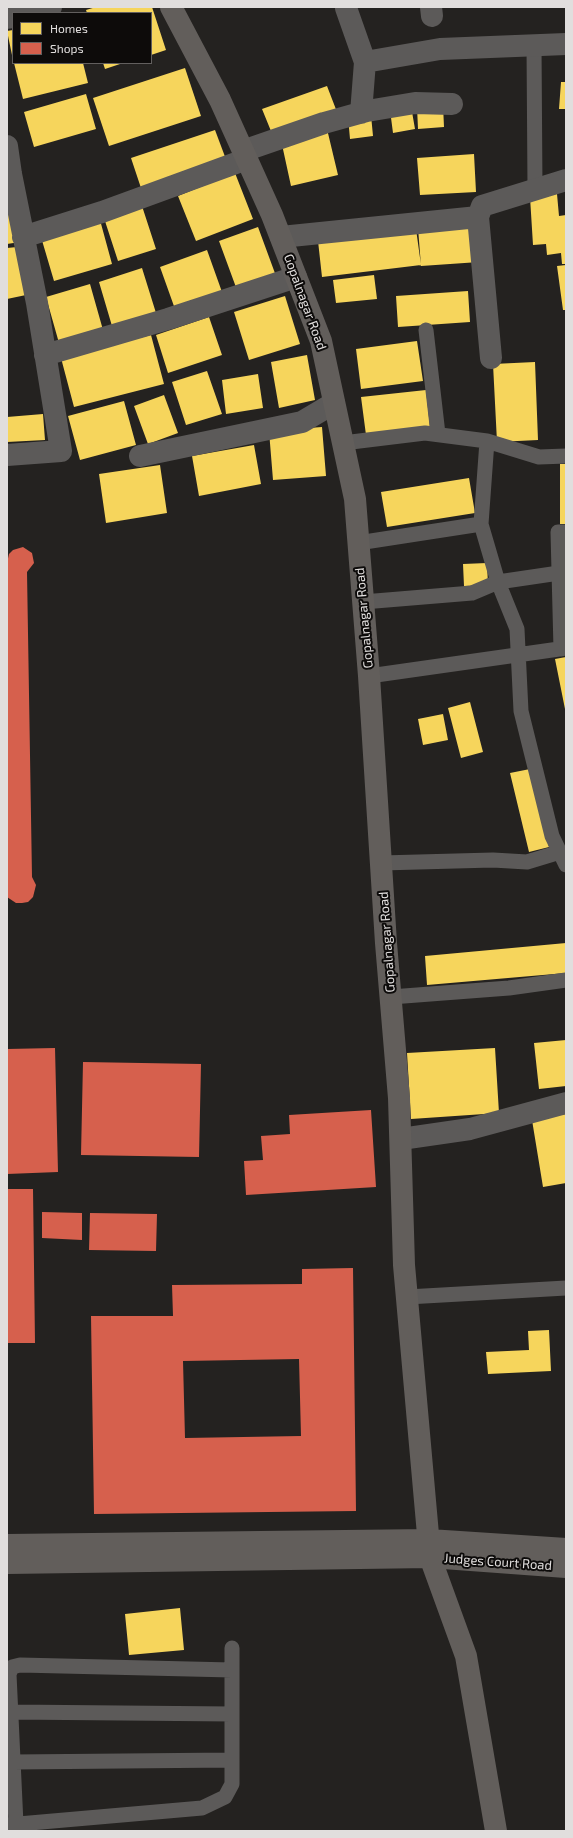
<!DOCTYPE html>
<style>
body{margin:0}
#map{position:relative;width:573px;height:1838px;overflow:hidden;background:#242220;font-family:"Exo 2",sans-serif}
canvas{display:block}
.frame{position:absolute;inset:0;border:8px solid #e1dedd;pointer-events:none}
.legend{position:absolute;left:12px;top:12px;width:140px;height:52px;box-sizing:border-box;background:#0d0b0a;border:1px solid #625f5e;margin:0;padding:5px 7px;list-style:none;font-size:12px;color:#e1dedd}
.legend li{display:flex;align-items:center;gap:8px;height:20px}
.legend b{width:20px;border:1px solid #625f5e}
</style>
<div id="map">
<canvas width="573" height="1838"></canvas>
<div class="frame"></div>
<ul class="legend">
<li><b style="height:11px;background:#f6d55c"></b>Homes</li>
<li><b style="height:11px;background:#d6604d"></b>Shops</li>
</ul>
</div>
<script>
const context = document.querySelector('canvas').getContext('2d');
context.lineJoin = 'round';
function fill(path, color) {
  context.fillStyle = color;
  context.fill(path, 'evenodd');
}
function poly(rows) {
  const path = new Path2D();
  for (const r of rows) {
    path.moveTo(r[0], r[1]);
    for (let i = 2; i < r.length; i += 2) path.lineTo(r[i], r[i + 1]);
  }
  return path;
}
function trace(path, color, width, dash) {
  context.strokeStyle = color;
  context.lineWidth = width;
  context.lineCap = dash ? 'butt' : 'round';
  context.setLineDash(dash || []);
  context.stroke(path);
}
function label(font, color, halo, rows, align = 'center') {
  context.font = font + ' "Exo 2",sans-serif';
  context.lineWidth = 4;
  context.setLineDash([]);
  context.textBaseline = 'middle';
  context.strokeStyle = halo;
  context.fillStyle = color;
  for (const [text, x, y, turn = 0] of rows) {
    context.save();
    context.translate(x, y);
    context.rotate((+turn || 0) * Math.PI / 180);
    context.textAlign = isNaN(turn) ? turn : align;
    if (halo) context.strokeText(text, 0, 0);
    context.fillText(text, 0, 0);
    context.restore();
  }
}
fill(poly([
 [96,7,152,7,166,50,151,55,151,13,87,13,86,10],
 [13,30,13,55,12,55,7,31],
 [14,63,83,63,88,83,23,99],
 [103,63,123,63,105,69],
 [185,68,201,116,109,146,93,98],
 [561,82,566,82,566,109,559,109],
 [327,86,337,112,273,136,262,109],
 [86,94,96,129,34,147,24,112],
 [443,105,444,127,418,129,417,107],
 [411,106,415,129,393,133,390,110],
 [371,115,373,136,350,139,348,117],
 [327,129,338,175,291,186,281,140],
 [215,130,227,162,142,191,131,158],
 [474,154,476,192,420,195,417,158],
 [235,173,253,219,196,241,178,196],
 [557,194,559,216,566,215,566,264,562,264,561,253,547,255,546,244,533,245,530,197],
 [7,199,20,242,7,244],
 [142,206,156,249,118,261,104,218],
 [100,220,112,264,54,281,41,237],
 [476,223,479,262,421,266,418,228],
 [258,227,276,276,237,290,219,241],
 [416,229,421,265,322,277,318,241],
 [17,247,26,295,7,299,7,248],
 [207,250,222,292,175,309,160,267],
 [566,265,566,310,563,310,557,266],
 [142,268,156,313,112,326,99,282],
 [374,275,377,299,336,303,333,280],
 [90,284,103,330,59,343,46,297],
 [468,291,470,322,398,327,396,296],
 [285,296,300,344,249,360,234,312],
 [209,317,222,355,168,373,156,335],
 [151,335,164,384,74,407,61,358],
 [417,341,423,381,361,389,356,349],
 [307,355,315,400,279,408,271,362],
 [535,362,538,440,497,442,493,364],
 [207,371,222,414,186,425,172,382],
 [258,374,263,408,226,414,222,380],
 [426,390,430,427,366,435,361,397],
 [164,395,178,433,148,444,134,406],
 [124,401,136,445,80,460,68,416],
 [43,414,45,440,7,442,7,417],
 [322,427,326,476,273,480,269,431],
 [254,445,261,484,199,496,192,456],
 [560,464,566,464,566,524,560,524],
 [160,465,167,513,106,523,99,474],
 [469,478,475,513,387,527,381,492],
 [487,563,488,585,464,586,463,564],
 [566,657,566,709,565,709,555,659],
 [470,702,483,752,461,758,448,708],
 [443,714,448,740,423,745,418,719],
 [530,769,549,847,529,852,510,773],
 [566,943,566,973,427,985,425,956],
 [566,1040,566,1086,539,1089,534,1043],
 [495,1048,499,1113,411,1119,407,1053],
 [566,1114,566,1183,543,1187,532,1120],
 [549,1330,551,1371,488,1374,486,1352,529,1350,528,1331],
 [180,1608,184,1650,129,1655,125,1614]
]), '#f6d55c');
fill(poly([
 [23,547,32,553,34,563,27,572,32,877,36,885,33,897,28,902,22,903,16,903,7,897,7,563,9,554,13,550],
 [55,1048,58,1172,7,1174,7,1049],
 [83,1062,201,1064,199,1157,81,1155],
 [371,1110,376,1187,246,1195,244,1161,263,1160,261,1136,290,1134,289,1115],
 [7,1189,33,1189,35,1343,7,1343],
 [42,1212,82,1213,82,1240,42,1238],
 [90,1213,157,1214,156,1251,89,1250],
 [353,1268,356,1511,94,1514,91,1316,173,1316,172,1285,302,1284,302,1269],
 [299,1359,301,1436,185,1438,183,1361]
]), '#d6604d');
trace(poly([
 [534,45,535,189],
 [426,330,438,434],
 [487,441,481,524,498,582,517,629,521,711,552,836,566,865],
 [343,443,425,433,487,441,539,457,566,456],
 [358,543,481,524],
 [363,602,472,593,498,582,559,573],
 [561,649,558,532,566,532],
 [369,676,566,648],
 [381,863,493,860,527,862,560,852],
 [391,997,509,988,566,980],
 [407,1297,566,1288],
 [11,1712,232,1714],
 [13,1762,232,1760],
 [16,1824,9,1674,12,1667,20,1665,232,1670],
 [7,1825,202,1808,225,1797,232,1784,232,1648]
]), '#5c5a59', 15);
trace(poly([
 [431,7,432,16],
 [346,8,365,62,361,113],
 [28,13,51,7],
 [7,18,13,17],
 [365,62,440,49,566,44],
 [7,146,11,174,37,303,61,451,7,455],
 [243,151,324,123,367,111,415,103,452,104],
 [23,237,102,212,247,159],
 [281,237,478,217],
 [45,355,168,319,296,277],
 [491,358,478,217,482,206,566,180],
 [140,456,302,422,334,403],
 [401,1139,470,1129,566,1103]
]), '#5c5a59', 22);
trace(poly([
 [171,7,220,100,272,215,321,341,355,499,369,676,386,943,399,1098,404,1265,430,1557,466,1656,496,1831],
 [7,1545,429,1540,566,1549],
 [7,1563,430,1557,566,1567]
]), '#625e5b', 22);
label('13px', '#e1dedd', '#0d0b0a', [
 ["Gopalnagar Road",305,302,70],
 ["Gopalnagar Road",364,618,-95],
 ["Gopalnagar Road",387,942,-94],
 ["Judges Court Road",498,1562,4]
]);
</script>
